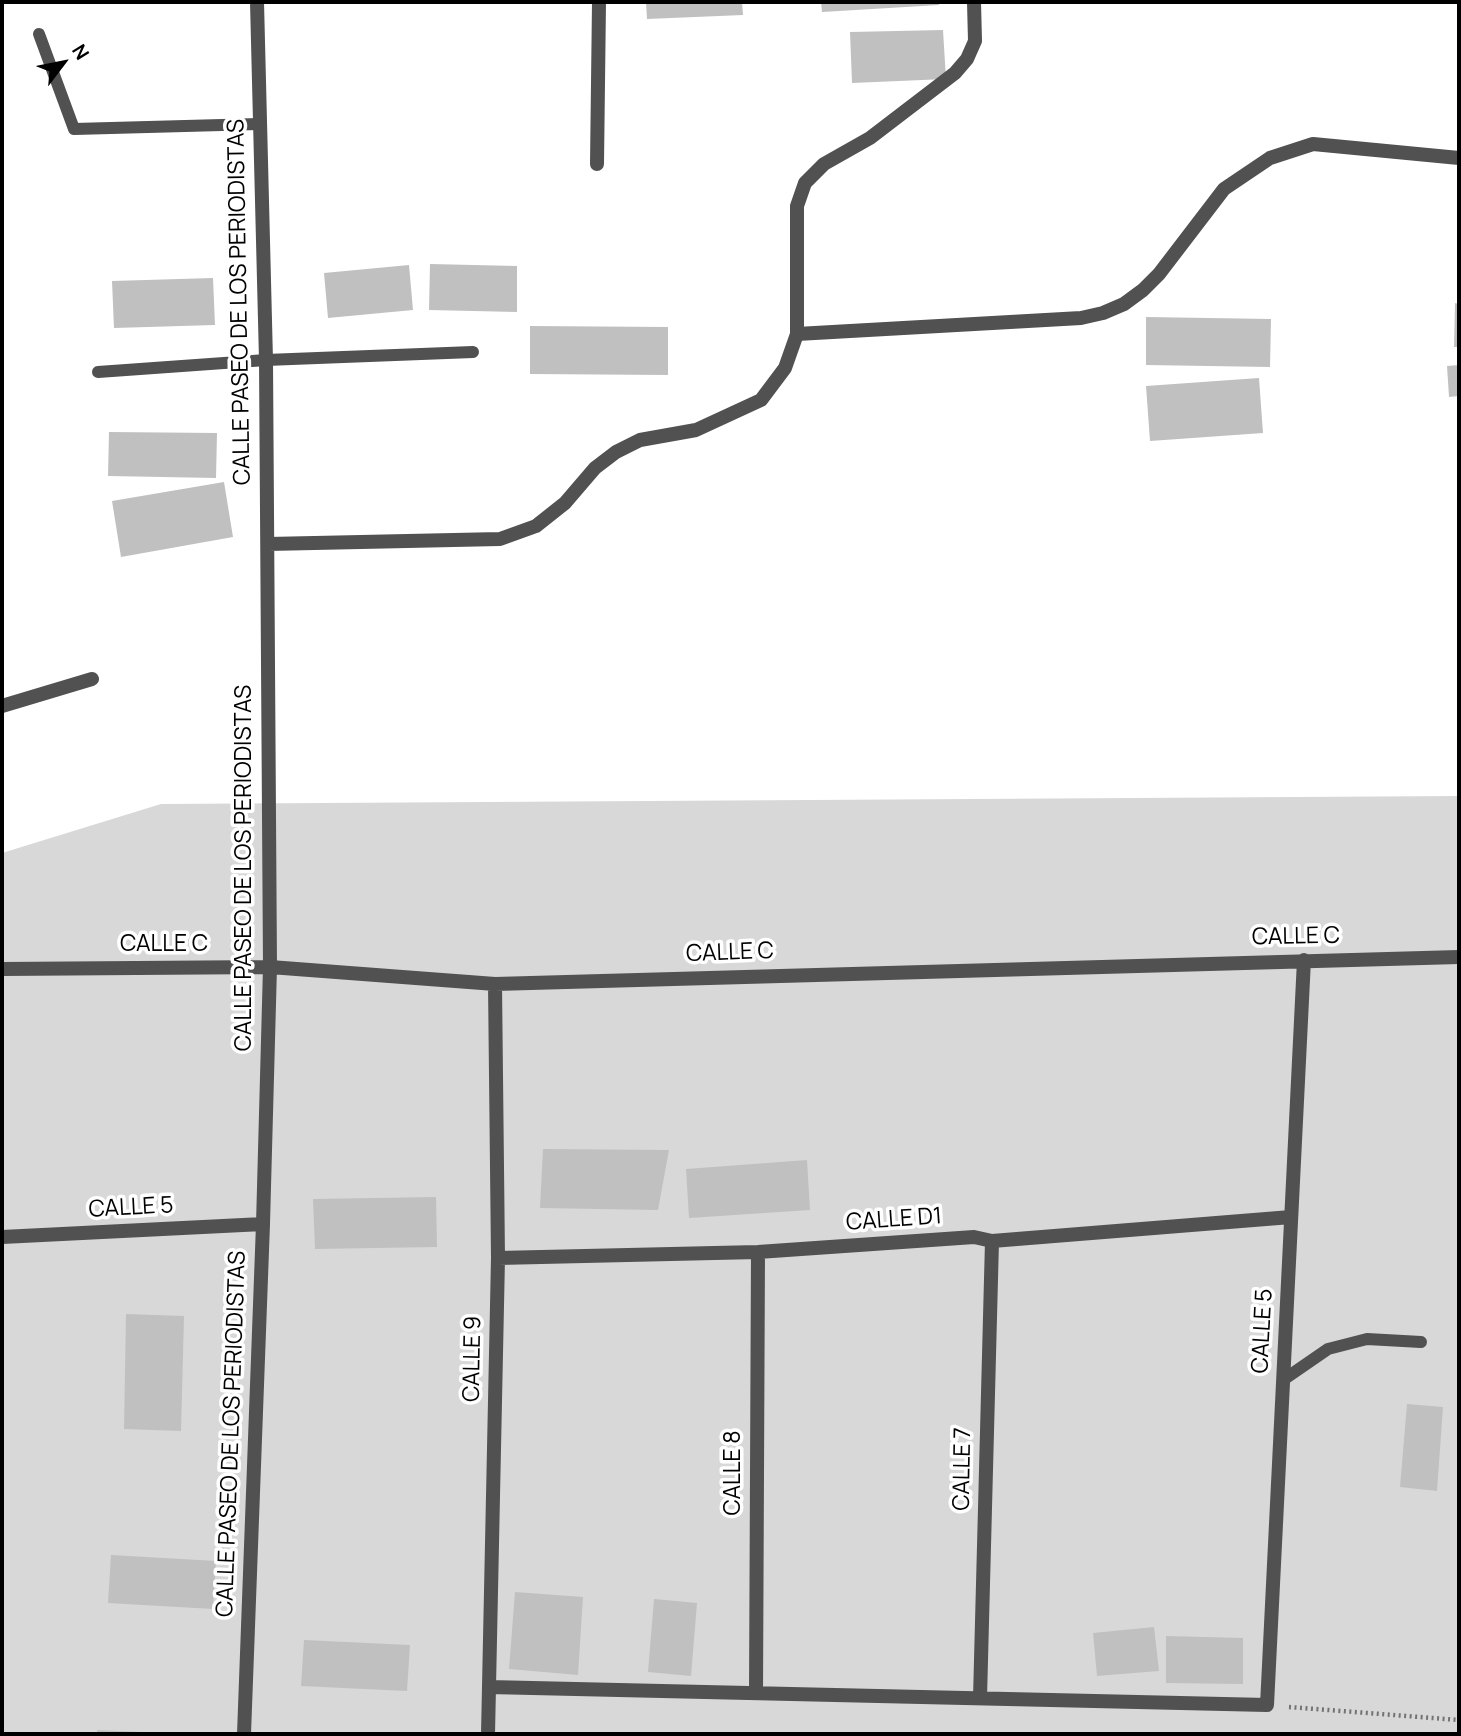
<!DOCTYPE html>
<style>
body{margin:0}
#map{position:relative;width:1461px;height:1736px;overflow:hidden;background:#fff;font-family:Manrope,sans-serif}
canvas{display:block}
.frame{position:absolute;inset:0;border:4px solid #000;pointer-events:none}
.north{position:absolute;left:28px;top:28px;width:70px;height:70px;-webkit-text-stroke:5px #fff;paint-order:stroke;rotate:58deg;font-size:19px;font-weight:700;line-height:28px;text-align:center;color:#000}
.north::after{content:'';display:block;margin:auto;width:24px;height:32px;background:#000;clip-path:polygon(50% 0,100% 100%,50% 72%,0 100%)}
</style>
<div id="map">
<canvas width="1461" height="1736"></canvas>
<div class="frame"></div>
<div class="north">N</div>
</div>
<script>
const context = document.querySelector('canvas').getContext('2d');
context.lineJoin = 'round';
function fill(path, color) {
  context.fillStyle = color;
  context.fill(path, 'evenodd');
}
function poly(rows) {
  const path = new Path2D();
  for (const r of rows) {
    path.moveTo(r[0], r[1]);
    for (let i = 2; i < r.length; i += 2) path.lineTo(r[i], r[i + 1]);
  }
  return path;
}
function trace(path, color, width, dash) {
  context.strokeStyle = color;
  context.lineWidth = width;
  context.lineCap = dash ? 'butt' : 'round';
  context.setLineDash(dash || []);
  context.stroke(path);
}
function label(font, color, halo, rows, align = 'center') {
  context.font = font + ' Manrope,sans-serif';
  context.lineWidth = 7;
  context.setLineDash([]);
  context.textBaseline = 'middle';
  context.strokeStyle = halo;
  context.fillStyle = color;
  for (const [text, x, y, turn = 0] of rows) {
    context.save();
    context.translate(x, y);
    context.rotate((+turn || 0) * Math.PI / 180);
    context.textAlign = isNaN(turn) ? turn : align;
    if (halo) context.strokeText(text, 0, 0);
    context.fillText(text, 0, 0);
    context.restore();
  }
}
fill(poly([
 [1459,796,1459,1734,2,1734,2,853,161,804]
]), '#d8d8d8');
fill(poly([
 [646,2,742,2,743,15,647,19],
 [821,2,939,2,939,5,822,12],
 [943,30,946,79,852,83,850,32],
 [430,264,517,266,517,312,429,310],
 [409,265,413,310,328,318,324,273],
 [213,278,215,325,114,328,112,281],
 [1455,303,1459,304,1459,347,1454,347],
 [1146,317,1271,319,1270,367,1146,365],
 [530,326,668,327,668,375,530,374],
 [1459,365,1459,396,1449,397,1447,366],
 [1259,378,1263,433,1150,441,1146,386],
 [109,432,217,433,216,478,108,476],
 [224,482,233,537,121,557,112,501],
 [543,1149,669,1150,658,1210,540,1208],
 [807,1160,810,1210,689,1218,686,1169],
 [436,1197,437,1247,315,1249,313,1199],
 [126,1314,184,1316,181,1431,124,1429],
 [1407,1404,1443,1407,1437,1491,1400,1487],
 [111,1555,216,1561,213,1609,108,1603],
 [515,1592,583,1597,578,1675,509,1669],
 [654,1599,697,1603,691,1676,648,1672],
 [1154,1627,1159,1671,1097,1676,1093,1633],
 [1166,1636,1243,1638,1243,1684,1166,1683],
 [304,1640,410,1645,407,1691,301,1686],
 [97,1730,142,1732,142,1734,97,1734]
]), '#c0c0c0');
trace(poly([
 [1289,1707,1459,1720]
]), '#737373', 4.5, [2, 3.5]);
trace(poly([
 [39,34,74,129,259,124],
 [98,372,266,360,473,352],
 [1283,1380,1328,1349,1367,1339,1421,1342]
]), '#515151', 12);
trace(poly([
 [597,164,599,2],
 [797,334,1081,318,1103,313,1124,304,1143,290,1159,274,1224,189,1270,158,1313,144,1459,158],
 [268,544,500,539,536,526,565,503,595,468,616,452,640,440,696,430,761,400,785,368,797,334,797,206,805,183,824,164,870,138,955,73,967,59,975,41,974,2],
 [2,706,92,679],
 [2,969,270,967,495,984,1459,957],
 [2,1237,263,1224],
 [498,1258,758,1252,974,1237,992,1241,1291,1217],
 [489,1687,1267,1705,1304,960],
 [756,1693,758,1252],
 [980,1698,992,1241],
 [244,1734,263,1224,270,967,266,360,257,2],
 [488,1734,498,1258,495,984]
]), '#515151', 14);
label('23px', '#000', '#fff', [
 ["CALLE PASEO DE LOS PERIODISTAS",240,302,-91],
 ["CALLE PASEO DE LOS PERIODISTAS",245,868,-90],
 ["CALLE C",1296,937,-1],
 ["CALLE C",164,945],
 ["CALLE C",730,953,-2],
 ["CALLE 5",131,1208,-3],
 ["CALLE D1",894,1220,-4],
 ["CALLE 5",1263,1331,-87],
 ["CALLE 9",473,1359,-89],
 ["CALLE PASEO DE LOS PERIODISTAS",232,1434,-88],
 ["CALLE 7",963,1469,-89],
 ["CALLE 8",734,1473,-90]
]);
</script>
